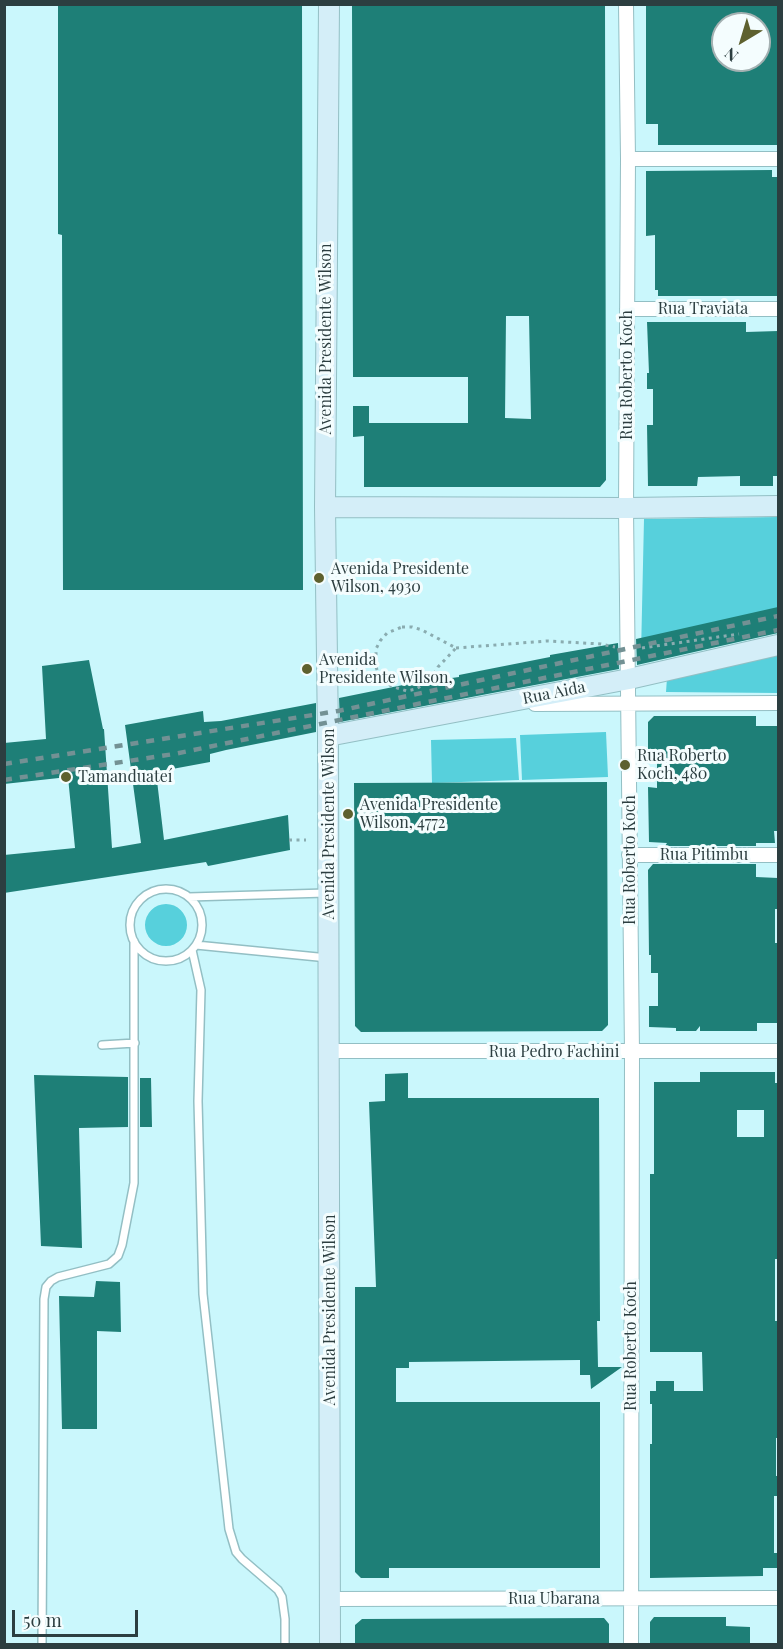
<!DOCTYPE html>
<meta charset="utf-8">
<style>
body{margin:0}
#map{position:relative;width:783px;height:1649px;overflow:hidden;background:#caf7fc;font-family:"Playfair Display",serif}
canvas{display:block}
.frame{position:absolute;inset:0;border:6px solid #2c3e40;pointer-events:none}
.north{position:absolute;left:711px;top:12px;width:60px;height:60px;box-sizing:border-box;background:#f4fdfe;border:2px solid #a4b1b2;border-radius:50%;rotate:218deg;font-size:16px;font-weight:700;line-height:24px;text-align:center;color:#2c3e40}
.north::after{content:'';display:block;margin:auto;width:21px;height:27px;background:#5e612f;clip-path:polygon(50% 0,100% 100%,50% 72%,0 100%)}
.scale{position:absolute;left:12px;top:1610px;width:126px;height:27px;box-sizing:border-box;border:3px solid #2c3e40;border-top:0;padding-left:8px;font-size:18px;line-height:21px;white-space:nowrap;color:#2c3e40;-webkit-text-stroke:4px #f4fdfe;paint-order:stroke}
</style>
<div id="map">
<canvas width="783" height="1649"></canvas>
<div class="frame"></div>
<div class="north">N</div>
<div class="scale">50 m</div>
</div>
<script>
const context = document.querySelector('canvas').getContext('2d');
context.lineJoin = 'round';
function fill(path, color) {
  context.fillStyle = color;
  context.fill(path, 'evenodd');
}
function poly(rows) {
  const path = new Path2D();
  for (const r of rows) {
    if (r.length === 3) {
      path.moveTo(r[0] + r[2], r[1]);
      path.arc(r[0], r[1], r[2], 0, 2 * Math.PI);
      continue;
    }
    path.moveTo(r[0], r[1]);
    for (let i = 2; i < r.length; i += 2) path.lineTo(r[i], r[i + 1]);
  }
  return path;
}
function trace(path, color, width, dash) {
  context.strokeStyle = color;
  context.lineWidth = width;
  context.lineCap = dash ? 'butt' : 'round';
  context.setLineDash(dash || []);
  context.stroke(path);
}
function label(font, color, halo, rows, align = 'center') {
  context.font = font + ' "Playfair Display",serif';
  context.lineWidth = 6;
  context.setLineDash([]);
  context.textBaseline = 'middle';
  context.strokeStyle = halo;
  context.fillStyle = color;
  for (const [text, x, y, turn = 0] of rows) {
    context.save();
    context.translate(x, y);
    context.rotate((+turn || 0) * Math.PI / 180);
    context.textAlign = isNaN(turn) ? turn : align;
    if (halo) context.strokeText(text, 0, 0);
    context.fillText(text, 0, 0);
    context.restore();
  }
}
fill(poly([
 [778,517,778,626,641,654,644,519],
 [778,653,778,693,666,692,667,678],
 [606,732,608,777,522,780,520,735],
 [516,738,519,780,432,783,431,740],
 [166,925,21]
]), '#57d0dc');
fill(poly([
 [58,4,302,4,303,590,63,590,62,235,58,234],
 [352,4,605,4,606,480,600,487,364,487,364,436,353,437,353,406,369,406,369,423,468,423,468,377,353,377],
 [506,316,529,316,531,419,505,418],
 [646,4,778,4,778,145,658,145,658,124,646,124],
 [723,24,759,24,759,60,723,60],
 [772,170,772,177,778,177,778,296,658,296,658,290,655,290,655,235,646,236,646,171],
 [647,322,746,322,746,332,778,331,778,476,773,476,773,486,740,486,740,476,698,477,697,486,648,486,647,425,653,425,653,389,647,389,647,373,649,373],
 [778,607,778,633,637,665,636,639],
 [618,643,619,669,340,722,339,698,408,684,459,677,459,675,550,657,550,655],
 [89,660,103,729,104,729,112,848,141,843,125,725,203,711,204,722,221,721,316,703,316,732,226,750,210,754,210,762,156,772,164,840,288,815,290,850,208,866,206,862,4,893,4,855,75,848,68,777,4,784,4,743,46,739,42,666],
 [654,716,756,716,756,726,778,726,778,831,774,831,775,843,756,843,756,846,665,846,667,843,649,842,648,787,657,788,657,753,648,753,648,722],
 [607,782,608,1025,602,1031,361,1032,355,1026,354,783],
 [653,864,756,864,756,877,778,878,778,909,775,909,775,943,778,943,778,1023,757,1023,757,1031,700,1031,700,1026,696,1031,676,1031,676,1028,649,1027,649,1006,658,1006,658,973,651,973,651,955,649,955,648,870],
 [700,1072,775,1072,775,1083,778,1083,778,1259,775,1259,775,1321,778,1321,778,1438,776,1438,776,1476,778,1476,778,1496,774,1496,774,1553,778,1553,778,1568,763,1568,763,1576,650,1578,650,1444,652,1444,652,1404,650,1404,650,1391,656,1391,656,1381,674,1381,674,1391,703,1391,702,1352,650,1352,650,1174,654,1174,654,1082,700,1082],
 [737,1110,764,1110,764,1137,737,1137],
 [408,1073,408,1098,599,1098,600,1321,597,1321,598,1367,622,1367,591,1389,590,1375,580,1375,580,1360,409,1362,409,1368,396,1368,396,1402,600,1402,600,1568,389,1568,389,1578,361,1578,355,1572,355,1287,376,1287,369,1102,385,1101,385,1074],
 [34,1075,128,1077,128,1127,79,1128,82,1248,41,1246],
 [140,1078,151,1078,152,1127,140,1127],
 [96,1281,120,1282,121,1332,97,1331,97,1429,62,1429,59,1296,94,1297],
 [654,1617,726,1617,726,1626,750,1627,750,1644,650,1644,650,1622],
 [604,1618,609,1624,609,1644,355,1644,355,1625,362,1619]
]), '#1e7f77');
const lane = poly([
 [166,925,36],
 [189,897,326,893],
 [196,945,328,958],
 [192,950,201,990,198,1101,203,1294,229,1529,236,1552,242,1559,278,1590,282,1597,285,1619,285,1644],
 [102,1045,135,1043],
 [42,1644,44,1299,46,1287,51,1281,58,1277,109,1264,118,1256,122,1245,134,1183,134,941]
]);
const street = poly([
 [626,4,628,159,626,508,632,1052,631,1644],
 [628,159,778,159],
 [627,309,778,309],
 [535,704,778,703],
 [629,855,778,855],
 [329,1051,778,1051],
 [330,1599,778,1598]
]);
const secondary = poly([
 [329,4,325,507,328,736,330,1644],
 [325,507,626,508,778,506],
 [328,736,629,679,778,645]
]);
trace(lane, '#93bfc4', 10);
trace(street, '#93bfc4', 16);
trace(secondary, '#93bfc4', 22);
trace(poly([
 [402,627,412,627,422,630,456,648,438,667,431,680,416,689,407,691,391,686,379,675,376,667,376,649,380,641,387,633,402,627],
 [456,648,547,641,601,644,615,647],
 [642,648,739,634],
 [289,840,306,840]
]), '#8aacb0', 3, [3, 4.5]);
trace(lane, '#fff', 7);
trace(street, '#fff', 14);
trace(secondary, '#d4eef8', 20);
trace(poly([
 [4,764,338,711,778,616],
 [4,780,174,754,778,630]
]), '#739194', 4.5, [8, 8]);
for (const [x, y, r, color] of [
 [319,578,6,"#5e612f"],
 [307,669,6,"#5e612f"],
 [625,765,6,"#5e612f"],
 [66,777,6,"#5e612f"],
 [348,814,6,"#5e612f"]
]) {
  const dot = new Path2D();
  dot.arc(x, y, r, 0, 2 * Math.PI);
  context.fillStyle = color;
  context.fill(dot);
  trace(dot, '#f4fdfe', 2);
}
label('16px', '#2c3e40', '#f4fdfe', [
 ["Rua Traviata",703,309],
 ["Avenida Presidente Wilson",326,339,-90],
 ["Rua Roberto Koch",627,375,-90],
 ["Rua Aida",554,693,-11],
 ["Avenida Presidente Wilson",329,824,-90],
 ["Rua Pitimbu",704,855],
 ["Rua Roberto Koch",630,860,-90],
 ["Rua Pedro Fachini",554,1052],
 ["Avenida Presidente Wilson",330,1310,-90],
 ["Rua Roberto Koch",631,1346,-90],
 ["Rua Ubarana",554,1599]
]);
label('16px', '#2c3e40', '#f4fdfe', [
 ["Avenida Presidente",331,569],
 ["Wilson, 4930",331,587],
 ["Avenida",319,660],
 ["Presidente Wilson,",319,678],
 ["Rua Roberto",637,756],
 ["Koch, 480",637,774],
 ["Tamanduateí",78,777],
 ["Avenida Presidente",360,805],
 ["Wilson, 4772",360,823]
], 'left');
</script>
